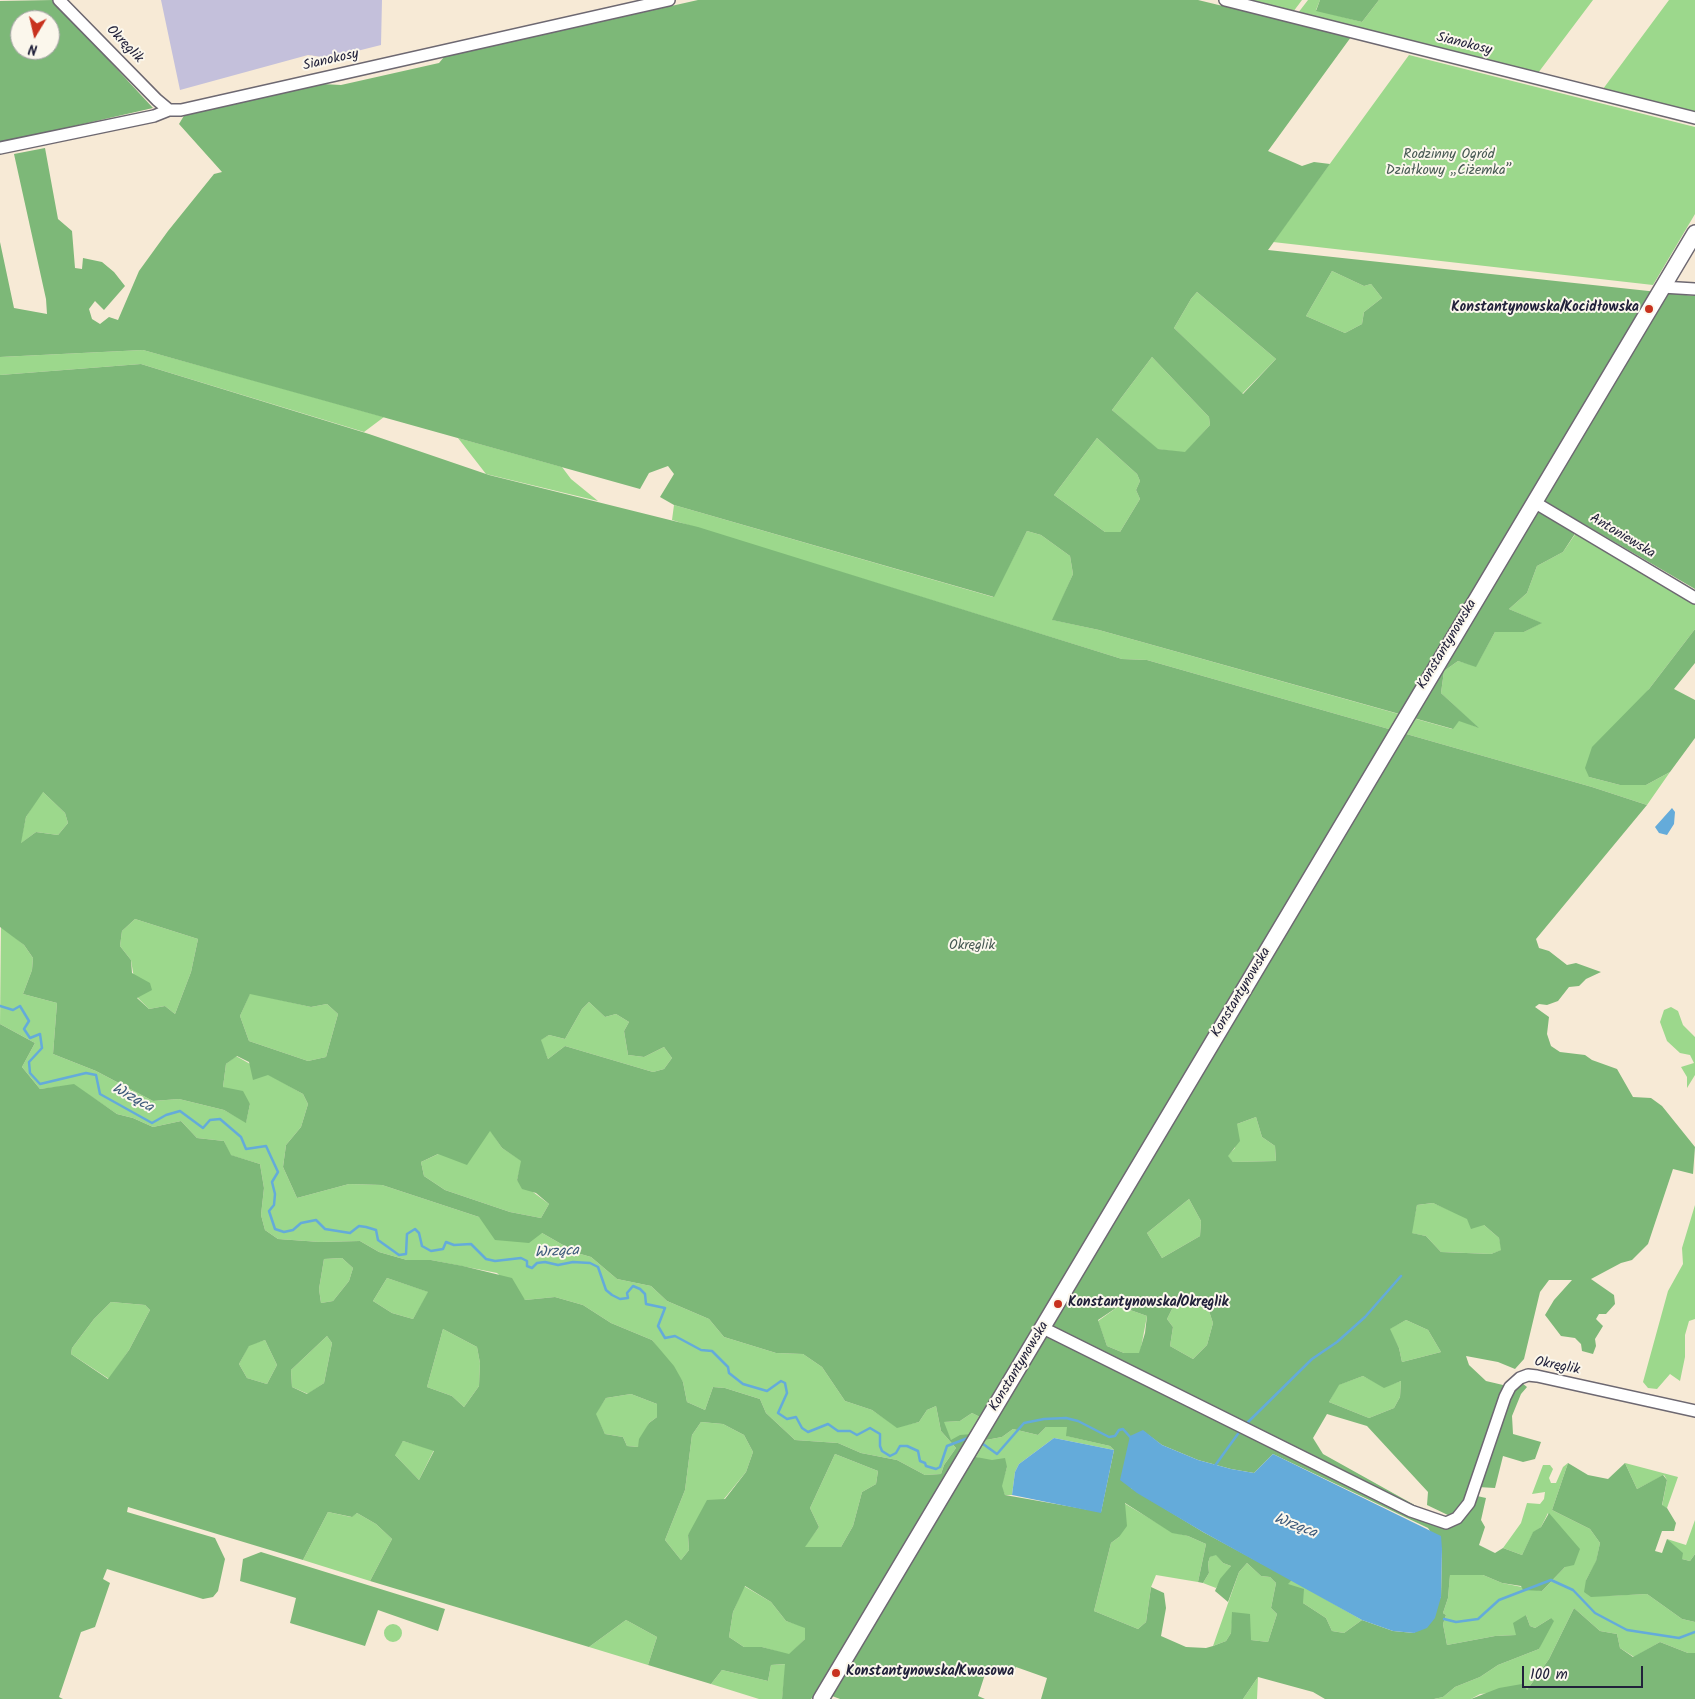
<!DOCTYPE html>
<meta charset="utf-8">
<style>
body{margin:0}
#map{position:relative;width:1695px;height:1699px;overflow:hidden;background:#f7ead6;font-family:Kalam,sans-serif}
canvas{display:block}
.north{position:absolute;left:10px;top:10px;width:50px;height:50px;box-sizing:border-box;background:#fbf7ec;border:1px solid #a4a2a5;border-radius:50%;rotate:189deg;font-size:14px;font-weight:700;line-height:20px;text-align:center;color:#22223b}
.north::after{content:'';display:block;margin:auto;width:18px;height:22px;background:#c8321e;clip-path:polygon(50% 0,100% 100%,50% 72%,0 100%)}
.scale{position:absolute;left:1522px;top:1666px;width:121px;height:22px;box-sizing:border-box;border:2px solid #22223b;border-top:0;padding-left:6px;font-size:15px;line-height:18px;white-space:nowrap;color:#22223b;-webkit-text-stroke:4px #fbf7ec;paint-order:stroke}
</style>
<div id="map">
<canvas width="1695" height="1699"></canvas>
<div class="north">N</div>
<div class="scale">100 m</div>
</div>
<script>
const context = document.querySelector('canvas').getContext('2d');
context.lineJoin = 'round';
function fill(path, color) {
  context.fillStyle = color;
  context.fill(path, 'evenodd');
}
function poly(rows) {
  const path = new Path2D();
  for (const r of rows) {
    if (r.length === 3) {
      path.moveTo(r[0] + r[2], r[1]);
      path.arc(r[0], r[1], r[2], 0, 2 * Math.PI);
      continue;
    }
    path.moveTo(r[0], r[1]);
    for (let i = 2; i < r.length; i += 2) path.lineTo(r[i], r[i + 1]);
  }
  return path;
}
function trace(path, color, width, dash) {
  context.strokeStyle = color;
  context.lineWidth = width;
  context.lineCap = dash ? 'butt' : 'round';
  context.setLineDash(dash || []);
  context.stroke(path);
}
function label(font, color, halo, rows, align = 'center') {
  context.font = font + ' Kalam,sans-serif';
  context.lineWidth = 4;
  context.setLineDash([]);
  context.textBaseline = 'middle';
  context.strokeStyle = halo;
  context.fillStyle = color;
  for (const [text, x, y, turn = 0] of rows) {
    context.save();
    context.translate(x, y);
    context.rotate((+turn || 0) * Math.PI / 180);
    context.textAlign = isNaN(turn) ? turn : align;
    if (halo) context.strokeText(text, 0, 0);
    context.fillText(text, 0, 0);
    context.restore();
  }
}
fill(poly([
 [161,0,382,0,381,45,329,58,308,55,180,90]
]), '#c4c0db');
fill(poly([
 [1250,0,1302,0,1293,12,1248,2],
 [1308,0,1320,0,1316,10,1362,22,1379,0,1593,0,1538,73,1298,13],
 [1669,0,1695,0,1695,113,1603,89],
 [1409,55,1695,127,1695,214,1653,285,1273,242],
 [1332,271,1364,286,1371,284,1382,298,1364,312,1362,324,1345,333,1306,316],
 [1197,292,1276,359,1242,394,1174,328,1191,299],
 [143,350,263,383,384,417,364,432,141,364,0,375,0,357],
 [1152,357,1209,417,1210,425,1185,453,1157,449,1112,410],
 [458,438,562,467,571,479,598,501,486,474],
 [1097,438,1137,474,1140,481,1136,490,1140,499,1120,532,1105,532,1054,495],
 [674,505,993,597,1027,531,1041,535,1070,556,1073,574,1053,620,1099,630,1452,729,1459,720,1477,727,1441,693,1444,671,1458,661,1476,666,1495,632,1524,632,1541,623,1509,609,1527,593,1537,566,1563,552,1576,533,1695,605,1695,629,1649,689,1589,777,1620,785,1646,785,1670,772,1647,805,1592,787,1147,660,1122,659,672,520],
 [42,791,65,813,68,823,58,835,36,832,20,844,26,817],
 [135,919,198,939,191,972,175,1014,165,1006,149,1009,137,997,131,960,120,946,122,931],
 [1,926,24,945,33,958,32,970,23,994,57,1003,53,1054,96,1071,153,1101,179,1099,224,1110,246,1122,250,1104,223,1087,226,1064,236,1056,303,1094,308,1104,301,1127,286,1145,283,1167,297,1198,349,1184,382,1185,479,1217,542,1233,577,1253,591,1257,617,1279,651,1286,667,1301,709,1319,724,1337,776,1353,803,1354,822,1367,845,1401,872,1410,897,1427,919,1422,927,1410,936,1406,941,1431,956,1448,944,1465,941,1474,925,1475,897,1460,861,1453,838,1443,795,1440,766,1413,760,1399,725,1388,713,1387,705,1410,687,1402,683,1382,652,1340,611,1323,583,1305,555,1297,525,1300,497,1273,431,1260,407,1260,379,1252,360,1241,320,1242,278,1239,265,1230,261,1215,264,1188,260,1164,230,1155,224,1141,197,1138,181,1121,153,1127,133,1118,117,1114,74,1085,40,1089,22,1067,35,1043,0,1024],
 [250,993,311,1007,327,1004,338,1014,326,1057,308,1061,249,1041,240,1016],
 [589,1002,605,1017,616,1014,629,1022,624,1031,628,1055,644,1057,664,1047,672,1058,664,1069,653,1072,565,1046,548,1059,540,1040,549,1035,565,1039,582,1009],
 [1671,1007,1678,1011,1683,1025,1695,1037,1695,1075,1687,1088,1687,1077,1681,1067,1694,1063,1690,1055,1680,1053,1667,1041,1660,1022,1664,1010],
 [1256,1117,1262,1137,1275,1146,1276,1161,1233,1162,1227,1156,1235,1148,1237,1124],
 [490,1130,502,1148,522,1161,517,1180,549,1204,541,1218,510,1212,445,1190,424,1176,421,1162],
 [1189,1199,1201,1221,1200,1236,1162,1258,1147,1233],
 [1433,1203,1484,1225,1499,1238,1502,1250,1491,1254,1441,1252,1426,1236,1411,1233,1417,1205],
 [1695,1205,1695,1319,1689,1321,1685,1335,1685,1357,1680,1381,1670,1374,1657,1389,1648,1388,1643,1382,1668,1291,1683,1264,1682,1248],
 [342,1258,353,1268,349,1281,333,1301,321,1303,319,1289,324,1259],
 [387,1278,429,1292,413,1319,392,1313,373,1301],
 [1186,1301,1208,1308,1213,1323,1207,1345,1193,1359,1170,1346,1173,1327,1167,1319,1173,1307],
 [111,1302,145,1305,150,1310,129,1350,109,1379,71,1354,72,1348,94,1319],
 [1119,1306,1147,1316,1140,1353,1124,1353,1107,1346,1098,1321],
 [1406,1320,1428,1330,1441,1352,1402,1362,1399,1348,1389,1329],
 [443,1329,477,1347,480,1363,479,1386,464,1407,452,1396,427,1387],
 [327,1336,332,1343,324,1383,308,1394,292,1387,291,1370],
 [265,1340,277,1365,267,1384,247,1378,239,1364,249,1345],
 [1363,1376,1384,1387,1401,1381,1400,1397,1394,1408,1369,1418,1329,1402,1338,1385],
 [631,1394,657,1404,657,1417,649,1423,638,1447,627,1446,623,1437,605,1434,595,1414,606,1398],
 [972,1413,982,1418,972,1434,951,1441,943,1422,960,1421],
 [701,1422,723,1424,744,1435,753,1452,746,1472,724,1499,688,1535,689,1550,681,1560,665,1540,685,1490,692,1435],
 [1046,1427,1068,1427,1067,1436,1110,1446,1114,1450,1054,1438,1019,1464,1015,1472,1012,1495,1005,1495,1001,1486,1007,1467,976,1457,986,1440,1002,1437,1013,1429,1038,1435],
 [403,1441,434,1450,419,1480,394,1454],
 [835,1454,878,1471,876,1484,862,1492,853,1526,841,1547,804,1547,819,1527,810,1508],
 [1568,1463,1552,1510,1590,1529,1600,1543,1596,1562,1586,1580,1604,1596,1647,1594,1682,1619,1695,1622,1695,1653,1688,1653,1660,1642,1634,1657,1620,1648,1617,1634,1600,1631,1574,1608,1549,1659,1527,1690,1480,1694,1471,1699,1434,1699,1443,1697,1455,1687,1480,1677,1498,1665,1539,1649,1551,1618,1535,1628,1530,1626,1526,1615,1516,1635,1495,1636,1447,1645,1443,1624,1446,1615,1443,1613,1448,1598,1450,1574,1483,1575,1502,1583,1542,1591,1565,1567,1548,1513,1541,1527,1533,1533,1522,1555,1503,1548,1521,1523,1527,1503,1540,1504,1544,1499,1545,1492,1532,1494,1543,1465,1550,1465,1553,1469,1549,1478,1551,1483,1556,1483,1563,1467],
 [1625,1463,1678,1477,1667,1508,1662,1506,1667,1480,1664,1475,1637,1489],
 [1124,1503,1172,1532,1188,1536,1206,1544,1198,1582,1156,1575,1151,1587,1146,1622,1138,1629,1094,1611,1111,1543,1119,1537],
 [328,1512,351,1517,357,1513,376,1524,392,1539,370,1581,303,1560],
 [1695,1520,1695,1554,1690,1561,1682,1559,1667,1539,1686,1545],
 [1216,1554,1223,1563,1231,1566,1216,1588,1203,1583,1209,1573,1208,1563,1210,1557],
 [1247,1563,1261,1576,1270,1577,1276,1583,1271,1608,1277,1614,1268,1642,1251,1640,1233,1612,1231,1633,1226,1641,1213,1646,1239,1572],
 [1292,1580,1362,1620,1344,1633,1332,1631,1326,1618,1303,1603,1287,1584],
 [744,1586,771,1602,786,1621,805,1627,805,1639,789,1655,762,1647,744,1647,729,1637,733,1612],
 [626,1620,657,1637,648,1665,589,1647],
 [393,1633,9],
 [786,1664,782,1699,759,1699,711,1684,722,1670,768,1681,771,1665],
 [1258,1677,1257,1699,1243,1699]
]), '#9cd88c');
fill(poly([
 [53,0,153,108,0,143,0,1],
 [20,20,50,20,50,50,20,50],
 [698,0,1198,0,1351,37,1268,151,1302,166,1314,162,1330,164,1268,250,1695,296,1695,589,1582,523,1563,552,1537,566,1527,593,1509,609,1542,623,1524,632,1495,632,1476,667,1458,661,1444,671,1441,693,1479,728,1459,721,1453,729,1099,630,1052,620,1073,574,1070,556,1041,535,1027,531,994,597,674,505,660,497,674,474,668,466,649,473,640,489,143,350,0,357,0,242,14,308,47,314,46,299,14,154,45,148,58,219,72,231,75,268,82,269,83,258,102,262,114,272,125,286,104,310,95,301,89,309,92,319,100,324,109,317,118,320,139,271,168,231,214,174,222,172,179,124,185,114,322,84,341,85,439,63,444,57],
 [1332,271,1364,286,1371,284,1382,298,1364,312,1362,324,1345,333,1306,316],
 [1197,292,1276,359,1243,394,1174,328,1191,299],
 [1152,357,1209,417,1210,425,1185,452,1158,449,1112,410],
 [1097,438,1137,474,1140,481,1136,490,1140,499,1120,532,1105,532,1054,495],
 [1320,0,1379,0,1362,22,1316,11],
 [141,364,369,434,489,475,698,527,1122,659,1147,660,1592,787,1647,805,1536,939,1539,948,1549,951,1567,965,1576,963,1601,972,1586,979,1579,986,1569,987,1558,1001,1547,1005,1539,1004,1535,1007,1549,1017,1547,1034,1551,1046,1560,1052,1585,1055,1592,1060,1617,1069,1633,1097,1651,1098,1662,1106,1695,1147,1693,1174,1673,1169,1648,1244,1632,1260,1621,1263,1591,1279,1614,1295,1615,1304,1606,1314,1599,1314,1596,1319,1603,1326,1595,1339,1596,1346,1593,1354,1582,1351,1581,1344,1575,1338,1561,1336,1545,1315,1554,1300,1572,1280,1549,1280,1540,1292,1524,1359,1515,1369,1498,1362,1466,1356,1469,1365,1486,1381,1503,1385,1505,1388,1468,1494,1486,1498,1481,1520,1485,1527,1479,1545,1495,1553,1503,1548,1522,1555,1533,1532,1541,1527,1549,1513,1580,1549,1574,1565,1565,1567,1542,1591,1523,1590,1521,1586,1502,1583,1483,1575,1450,1575,1448,1598,1443,1613,1446,1615,1443,1624,1447,1645,1495,1636,1516,1635,1513,1623,1526,1615,1530,1626,1535,1628,1551,1618,1554,1621,1539,1649,1498,1665,1480,1677,1455,1687,1443,1697,1434,1699,1325,1699,1313,1692,1258,1677,1243,1699,1041,1699,1047,1678,1016,1667,1012,1677,987,1668,978,1696,985,1699,840,1699,819,1691,811,1699,782,1699,785,1664,771,1665,768,1681,722,1670,711,1684,648,1665,657,1637,626,1620,589,1647,370,1581,392,1539,376,1524,357,1513,352,1517,328,1512,303,1560,128,1507,127,1512,215,1538,225,1559,218,1591,213,1597,203,1599,107,1569,103,1579,110,1583,95,1627,81,1632,59,1697,63,1699,0,1699,0,1024,35,1043,22,1067,40,1089,74,1084,117,1114,133,1118,153,1127,181,1121,197,1138,224,1141,231,1155,260,1164,264,1188,261,1215,265,1230,278,1239,320,1242,360,1241,379,1252,407,1260,431,1260,463,1266,512,1278,525,1300,555,1297,583,1305,611,1323,652,1340,674,1366,683,1382,687,1402,705,1410,713,1387,725,1388,760,1399,766,1413,795,1440,838,1443,861,1453,897,1460,925,1475,941,1474,944,1465,956,1448,941,1431,936,1406,927,1410,919,1422,897,1428,872,1410,845,1401,822,1367,803,1354,776,1353,724,1337,709,1319,667,1301,651,1286,617,1279,591,1257,577,1253,542,1233,529,1243,495,1240,479,1217,382,1185,349,1184,297,1198,283,1167,286,1145,301,1127,308,1104,303,1094,268,1075,253,1080,249,1062,237,1056,226,1064,223,1087,243,1091,250,1104,246,1123,224,1110,179,1099,153,1101,96,1071,53,1054,57,1003,23,994,32,970,33,958,24,945,0,927,0,375],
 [43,792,65,813,68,823,58,835,36,832,21,843,26,817],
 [135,919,198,939,191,972,175,1014,165,1006,149,1009,137,998,152,990,150,983,132,973,131,960,120,946,122,931],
 [250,994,311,1007,327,1004,338,1014,326,1057,308,1061,249,1041,240,1016],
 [589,1002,605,1017,616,1014,629,1022,624,1031,628,1055,644,1057,664,1047,672,1058,664,1069,653,1072,565,1046,548,1059,541,1040,549,1035,565,1039,582,1009],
 [1256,1117,1262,1137,1275,1146,1276,1161,1233,1162,1228,1156,1240,1141,1237,1124],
 [490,1131,502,1148,521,1161,517,1180,522,1189,536,1193,549,1204,541,1218,510,1212,445,1190,424,1176,421,1162,438,1154,467,1165],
 [1189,1199,1201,1221,1200,1236,1162,1258,1147,1233],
 [1433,1203,1467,1219,1471,1229,1484,1225,1499,1238,1501,1250,1491,1254,1441,1252,1426,1236,1412,1233,1417,1205],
 [342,1258,353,1268,349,1281,333,1301,321,1303,319,1289,324,1259],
 [387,1278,428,1292,413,1319,392,1313,373,1301],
 [1186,1301,1208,1308,1213,1323,1207,1345,1193,1359,1170,1346,1173,1327,1167,1319,1173,1307],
 [111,1302,145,1305,150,1310,129,1350,108,1379,71,1354,72,1348,94,1319],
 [1119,1306,1147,1316,1145,1333,1139,1353,1124,1353,1107,1346,1098,1320],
 [1406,1320,1428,1330,1441,1352,1402,1362,1399,1348,1390,1329],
 [443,1329,477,1347,480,1363,479,1386,464,1407,452,1396,427,1387],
 [327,1336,332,1343,324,1383,307,1394,292,1387,291,1370],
 [265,1340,277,1365,267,1384,247,1378,239,1364,249,1346],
 [1363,1376,1384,1388,1401,1381,1400,1397,1394,1408,1369,1418,1329,1402,1339,1385],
 [631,1394,657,1404,657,1417,649,1423,639,1439,638,1447,627,1446,623,1437,605,1434,596,1414,606,1398],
 [972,1413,982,1418,972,1434,960,1435,951,1440,944,1422,960,1421],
 [1327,1414,1367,1426,1428,1492,1427,1505,1452,1517,1436,1517,1323,1454,1313,1438],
 [701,1422,723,1424,744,1435,753,1452,746,1472,725,1499,707,1500,688,1535,689,1550,681,1560,665,1540,685,1490,692,1435],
 [1046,1427,1067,1427,1066,1436,1110,1446,1114,1450,1101,1512,1005,1495,1002,1486,1007,1467,1005,1458,992,1460,976,1457,986,1440,1002,1437,1013,1429,1038,1435],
 [1143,1431,1162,1445,1198,1460,1231,1469,1254,1473,1273,1454,1428,1528,1442,1549,1441,1597,1414,1633,1393,1631,1362,1620,1344,1633,1332,1631,1326,1618,1303,1603,1304,1589,1288,1584,1292,1580,1203,1532,1131,1488],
 [403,1441,434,1451,419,1480,395,1455],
 [835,1454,878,1471,876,1484,862,1492,853,1526,841,1547,805,1547,819,1527,810,1508],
 [1125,1503,1172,1533,1188,1536,1206,1544,1198,1582,1203,1583,1209,1573,1208,1563,1210,1557,1216,1555,1223,1563,1231,1566,1220,1579,1215,1591,1228,1602,1239,1572,1247,1563,1261,1576,1270,1577,1276,1583,1271,1608,1277,1614,1268,1642,1251,1640,1250,1614,1232,1612,1231,1633,1226,1641,1213,1646,1206,1648,1186,1647,1161,1636,1166,1608,1164,1593,1151,1587,1146,1622,1138,1629,1094,1611,1111,1543,1119,1537,1127,1526],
 [745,1586,771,1602,786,1621,805,1628,805,1639,789,1654,762,1647,744,1647,729,1637,733,1612],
 [1695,629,1695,663,1674,689,1695,700,1695,738,1670,772,1646,785,1620,785,1589,777,1585,768,1592,747,1649,689],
 [1522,1383,1527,1387,1521,1394,1512,1416,1513,1434,1541,1442,1535,1459,1523,1462,1503,1456,1495,1488,1478,1487,1513,1391],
 [1568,1463,1588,1475,1608,1479,1625,1463,1637,1489,1663,1475,1667,1480,1662,1505,1667,1508,1676,1523,1674,1531,1662,1531,1655,1551,1662,1553,1667,1539,1683,1553,1682,1559,1690,1561,1695,1554,1695,1622,1682,1619,1647,1594,1591,1597,1584,1592,1586,1580,1596,1561,1600,1543,1590,1529,1552,1510],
 [261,1552,445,1609,438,1631,378,1610,365,1646,290,1623,296,1598,240,1581,243,1559],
 [1574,1608,1600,1631,1617,1634,1620,1648,1633,1657,1660,1642,1688,1653,1695,1653,1695,1699,1471,1699,1499,1688,1522,1684,1527,1690,1549,1659]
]), '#7db878');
fill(poly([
 [1672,808,1675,812,1674,824,1667,835,1659,833,1655,827],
 [1143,1430,1162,1445,1198,1460,1231,1469,1254,1473,1273,1454,1441,1536,1442,1549,1441,1597,1435,1618,1427,1628,1414,1633,1393,1631,1362,1620,1203,1532,1137,1493,1120,1480,1130,1436],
 [1054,1438,1114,1450,1101,1513,1012,1495,1015,1472,1019,1464]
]), '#64abda');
trace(poly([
 [0,1006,13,1010,20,1006,29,1021,24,1029,30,1038,40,1034,42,1048,29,1062,30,1073,40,1084,86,1073,96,1075,100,1094,152,1123,166,1115,180,1111,203,1128,210,1120,220,1119,241,1137,246,1149,266,1146,278,1172,272,1182,275,1194,274,1205,269,1211,275,1229,284,1232,293,1230,301,1223,316,1220,325,1229,350,1233,359,1226,366,1227,376,1230,378,1240,399,1255,406,1254,407,1234,415,1229,419,1233,422,1246,431,1251,443,1249,446,1242,454,1245,471,1244,486,1259,495,1261,521,1258,527,1261,527,1266,532,1268,537,1263,545,1262,558,1265,573,1262,590,1263,598,1267,606,1290,612,1295,620,1299,628,1298,627,1293,633,1286,640,1289,645,1294,646,1304,665,1308,658,1326,665,1338,675,1336,701,1350,712,1351,728,1367,729,1373,743,1384,767,1391,781,1381,785,1383,787,1393,778,1413,787,1419,796,1417,802,1428,808,1432,828,1424,838,1431,850,1431,857,1435,870,1428,880,1434,880,1446,882,1451,890,1456,896,1453,900,1446,907,1446,918,1451,920,1461,925,1463,926,1466,936,1469,940,1467,947,1446,968,1438],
 [1245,1425,1312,1359,1337,1342,1365,1317,1401,1276],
 [983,1444,997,1454,1024,1423,1044,1419,1066,1418,1078,1421,1109,1437,1115,1436,1119,1430,1123,1429,1131,1438],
 [1214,1467,1240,1431],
 [1444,1619,1456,1622,1478,1619,1499,1600,1551,1580,1573,1590,1595,1613,1627,1630,1679,1638,1695,1632]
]), '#64abda', 2.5);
const minor = poly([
 [59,0,157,100,169,110],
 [1225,0,1695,118],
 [0,148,154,116,169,110,181,110,669,0],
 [1662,287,1695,289],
 [1534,502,1695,598],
 [1043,1328,1411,1511,1446,1523,1457,1518,1469,1503,1505,1397,1510,1387,1520,1378,1528,1375,1537,1376,1695,1411]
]);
const major = poly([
 [821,1699,1695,233]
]);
trace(minor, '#6d6871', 14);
trace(major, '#6d6871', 18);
trace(minor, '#fff', 11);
trace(major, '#fff', 15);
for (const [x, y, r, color] of [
 [1649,309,5,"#c8321e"],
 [1058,1304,5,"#c8321e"],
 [836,1673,5,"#c8321e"]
]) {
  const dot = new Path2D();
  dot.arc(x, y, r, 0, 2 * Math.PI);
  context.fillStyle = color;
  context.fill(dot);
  trace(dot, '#fbf7ec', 2);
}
label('14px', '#22223b', '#fbf7ec', [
 ["Okręglik",124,45,46],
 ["Sianokosy",1464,45,14],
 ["Sianokosy",331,61,-13],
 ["Antoniewska",1622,537,31],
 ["Konstantynowska",1448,645,-59],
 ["Konstantynowska",1242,993,-59],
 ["Konstantynowska",1020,1367,-59],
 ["Okręglik",1557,1367,11]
]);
label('14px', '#475953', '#fbf7ec', [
 ["Rodzinny Ogród",1449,156],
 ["Działkowy „Ciżemka”",1449,172],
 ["Okręglik",972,947]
]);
label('bold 14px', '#22223b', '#fbf7ec', [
 ["Konstantynowska/Kocidłowska",1639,309,"right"],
 ["Konstantynowska/Okręglik",1068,1304],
 ["Konstantynowska/Kwasowa",846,1673]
], 'left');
label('italic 15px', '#3c597b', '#fbf7ec', [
 ["Wrząca",132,1099,29],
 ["Wrząca",557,1253,-3],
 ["Wrząca",1295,1527,21]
]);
</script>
